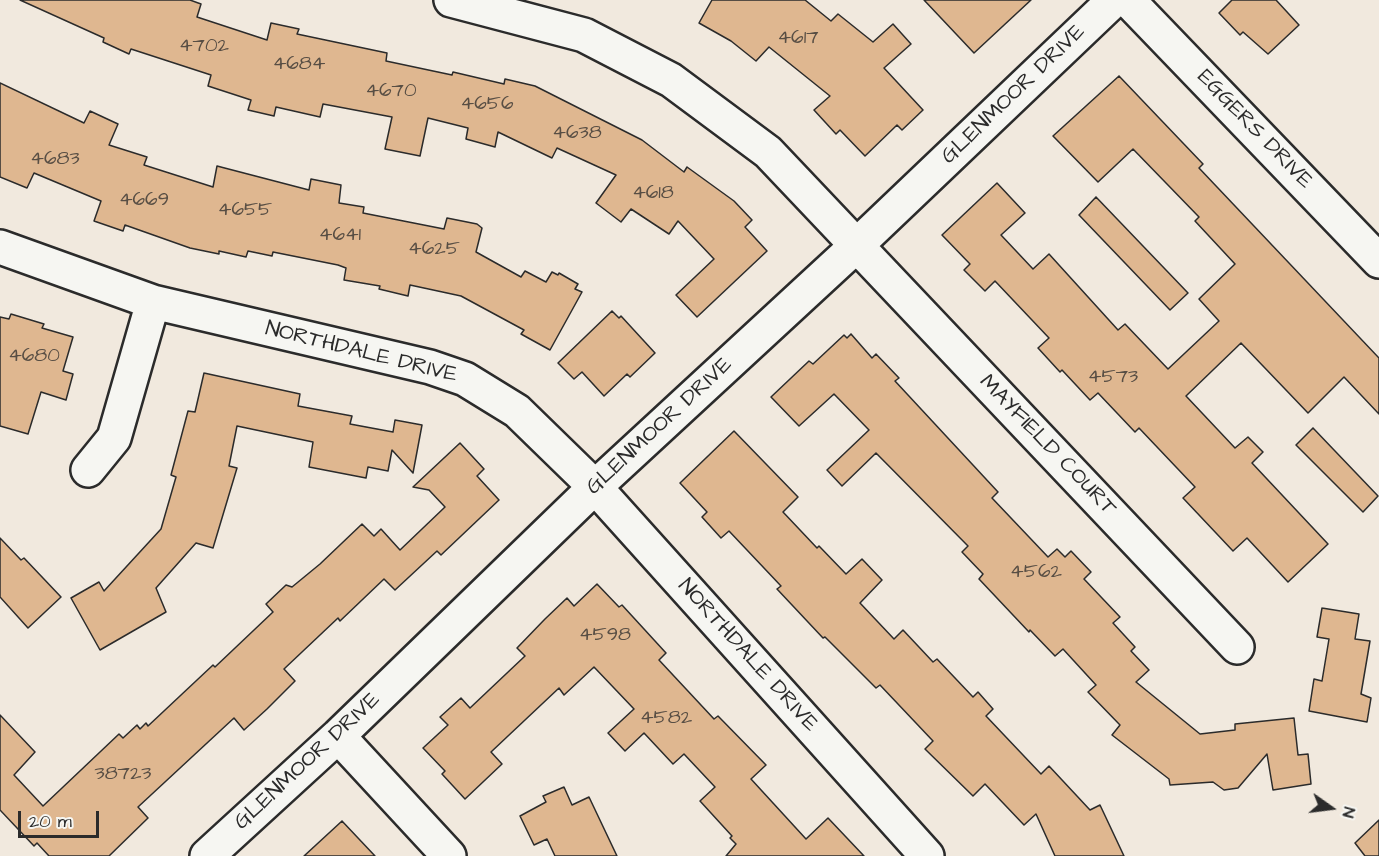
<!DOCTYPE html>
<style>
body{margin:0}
#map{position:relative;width:1379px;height:856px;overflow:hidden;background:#f1e9de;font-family:"Architects Daughter",sans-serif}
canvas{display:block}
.north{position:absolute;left:1301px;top:778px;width:60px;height:60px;-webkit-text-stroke:4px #f6f6f2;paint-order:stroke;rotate:104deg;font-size:16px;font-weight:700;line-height:24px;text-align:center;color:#2b2b2b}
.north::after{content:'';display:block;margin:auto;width:21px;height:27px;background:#2b2b2b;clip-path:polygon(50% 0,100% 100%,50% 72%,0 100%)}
.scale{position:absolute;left:18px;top:811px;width:81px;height:27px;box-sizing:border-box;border:3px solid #2b2b2b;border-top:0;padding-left:8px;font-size:18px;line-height:21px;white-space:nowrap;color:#2b2b2b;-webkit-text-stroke:4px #f6f6f2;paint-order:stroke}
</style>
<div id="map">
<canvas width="1379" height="856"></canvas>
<div class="north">N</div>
<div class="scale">20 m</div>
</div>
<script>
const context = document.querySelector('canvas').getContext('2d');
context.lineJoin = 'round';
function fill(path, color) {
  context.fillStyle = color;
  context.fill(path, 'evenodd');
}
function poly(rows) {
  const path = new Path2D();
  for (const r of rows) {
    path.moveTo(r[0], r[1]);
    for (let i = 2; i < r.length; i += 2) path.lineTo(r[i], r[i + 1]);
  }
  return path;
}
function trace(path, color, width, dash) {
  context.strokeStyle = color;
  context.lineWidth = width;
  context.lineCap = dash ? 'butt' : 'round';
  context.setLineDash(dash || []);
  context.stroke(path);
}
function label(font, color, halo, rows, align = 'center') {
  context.font = font + ' "Architects Daughter",sans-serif';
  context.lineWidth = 6;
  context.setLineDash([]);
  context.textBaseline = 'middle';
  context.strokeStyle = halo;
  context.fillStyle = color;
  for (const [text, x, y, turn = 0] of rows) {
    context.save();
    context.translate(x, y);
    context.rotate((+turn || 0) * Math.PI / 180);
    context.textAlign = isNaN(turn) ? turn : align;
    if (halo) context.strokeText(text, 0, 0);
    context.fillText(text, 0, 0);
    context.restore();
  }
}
const building = poly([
 [20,0,190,0,201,4,197,17,267,40,271,23,299,29,297,34,387,53,386,61,452,75,453,72,504,84,505,79,535,86,642,140,684,172,687,167,734,201,752,220,745,227,767,251,697,317,676,295,714,259,678,221,669,234,631,209,621,222,596,203,616,175,557,148,552,158,498,132,495,147,466,139,468,128,428,118,420,156,385,149,392,117,323,104,320,117,276,107,274,116,248,110,251,100,208,86,211,75,131,49,129,54,103,42,104,38,20,0],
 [712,0,805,0,831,21,838,14,873,42,893,24,911,44,884,68,923,110,902,130,897,125,865,156,840,130,836,134,814,110,830,96,769,47,756,61,731,41,699,23,712,0],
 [924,0,1031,0,974,53,924,0],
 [1232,0,1276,0,1299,25,1268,54,1243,32,1240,35,1219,13,1232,0],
 [1119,76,1203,164,1199,168,1379,358,1379,414,1344,377,1308,413,1241,343,1186,396,1235,448,1248,437,1263,452,1252,463,1328,544,1288,582,1247,538,1233,551,1183,498,1195,487,1139,428,1135,432,1098,393,1090,400,1062,370,1060,372,1038,348,1049,338,995,281,985,291,964,270,970,264,942,235,997,183,1025,213,1001,235,1033,269,1049,254,1118,330,1125,324,1168,369,1219,321,1199,299,1235,264,1195,221,1199,217,1133,149,1098,182,1053,136,1119,76],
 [0,83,84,123,90,111,118,124,109,145,147,157,144,165,213,187,217,166,309,190,311,179,341,185,339,203,364,207,363,213,444,229,447,218,477,224,482,228,476,252,521,277,525,271,546,282,552,272,558,275,559,273,578,284,575,289,582,292,550,350,521,334,524,330,461,296,410,285,408,296,379,289,380,286,344,280,346,268,338,265,273,252,272,256,248,251,246,257,219,251,219,254,190,248,125,225,123,231,94,221,101,201,34,173,27,188,0,177,0,83],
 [1096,197,1188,293,1170,310,1079,215,1096,197],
 [612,311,619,318,621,316,655,353,630,377,627,374,604,396,582,372,574,379,558,363,612,311],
 [11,314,44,324,42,328,73,337,63,371,73,374,66,400,41,392,28,434,0,426,0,317,9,319,11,314],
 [851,334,872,358,876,354,899,378,895,381,998,492,992,498,1048,557,1057,549,1065,557,1071,551,1091,572,1084,579,1120,617,1113,623,1135,647,1131,651,1149,670,1136,682,1200,734,1235,730,1235,724,1294,718,1298,755,1308,754,1311,784,1273,790,1267,754,1238,788,1224,790,1213,782,1170,785,1169,779,1112,735,1120,725,1088,692,1096,685,1063,649,1055,656,1030,630,1029,632,979,579,983,574,962,552,968,546,876,453,842,486,827,470,869,430,834,394,799,426,771,397,809,361,813,364,844,335,847,338,851,334],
 [204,373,300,394,298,406,352,416,350,424,393,432,395,420,422,425,413,473,392,450,388,471,368,467,366,478,309,467,313,442,237,426,229,466,237,468,213,548,196,543,156,588,166,612,100,650,71,598,99,582,104,591,161,529,176,477,171,475,188,411,195,412,204,373],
 [1313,428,1378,496,1363,512,1296,445,1313,428],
 [734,431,798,497,783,512,817,548,819,546,846,574,862,559,882,580,860,603,894,639,903,630,933,662,937,659,973,697,978,692,993,709,986,716,1041,774,1049,766,1090,810,1100,805,1124,856,1055,856,1036,814,1024,825,985,784,973,796,925,749,933,741,880,685,876,688,825,637,823,638,777,589,781,586,729,531,721,538,702,517,707,512,680,483,734,431],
 [460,443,484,469,477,476,499,500,441,555,437,551,395,590,384,579,340,621,338,618,284,669,295,681,267,709,244,730,234,718,138,807,148,818,109,856,49,856,37,843,34,846,0,810,0,715,35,752,14,775,43,806,119,734,123,738,137,725,140,729,146,723,148,726,213,665,215,667,273,612,266,604,286,585,292,587,320,564,362,524,374,536,381,529,400,550,445,507,429,490,413,487,460,443],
 [0,538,21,560,24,558,61,597,28,628,0,597,0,538],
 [597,584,619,607,622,605,666,653,659,660,714,719,718,716,766,765,751,779,806,839,828,818,864,856,726,856,736,844,730,838,732,836,700,801,715,787,684,754,673,764,644,733,625,751,608,733,634,709,594,667,564,695,559,688,491,752,502,764,465,799,442,774,445,771,423,748,448,725,440,717,461,698,470,708,525,656,517,648,545,619,567,598,574,606,597,584],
 [1322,608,1359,614,1355,639,1370,641,1361,694,1371,698,1367,722,1309,711,1314,679,1322,681,1329,639,1317,637,1322,608],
 [564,787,572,805,589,797,617,856,555,856,547,839,534,845,520,816,546,802,543,796,564,787],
 [1379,820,1379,856,1365,856,1355,843,1379,820],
 [342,821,375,856,304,856,342,821]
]);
fill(building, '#dfb790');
trace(building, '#2b2b2b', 1.5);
const minor = poly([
 [451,0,584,35,671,80,768,152,1237,647],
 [1128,0,1379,261],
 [0,247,153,302,430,367,465,379,517,411,595,487,927,856],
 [88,470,114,438,153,302],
 [338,736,449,856],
 [207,856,338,736,595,487,856,246,1114,0]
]);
trace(minor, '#2b2b2b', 38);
trace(minor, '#f6f6f2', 33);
label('20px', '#584e44', null, [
 ["4617",798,39],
 ["4702",204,47],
 ["4684",299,65],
 ["4670",391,92],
 ["4656",487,105],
 ["4638",577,134],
 ["4683",55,160],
 ["4618",653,194],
 ["4669",144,201],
 ["4655",245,211],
 ["4641",340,236],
 ["4625",434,250],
 ["4680",34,357],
 ["4573",1113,378],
 ["4562",1036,573],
 ["4598",605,636],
 ["4582",666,719],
 ["38723",123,775]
]);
label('22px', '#2b2b2b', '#f6f6f2', [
 ["GLENMOOR DRIVE",1014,95,-44],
 ["EGGERS DRIVE",1254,130,46],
 ["NORTHDALE DRIVE",361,353,14],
 ["GLENMOOR DRIVE",660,427,-43],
 ["MAYFIELD COURT",1047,446,46],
 ["NORTHDALE DRIVE",747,656,48],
 ["GLENMOOR DRIVE",308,762,-43]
]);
</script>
